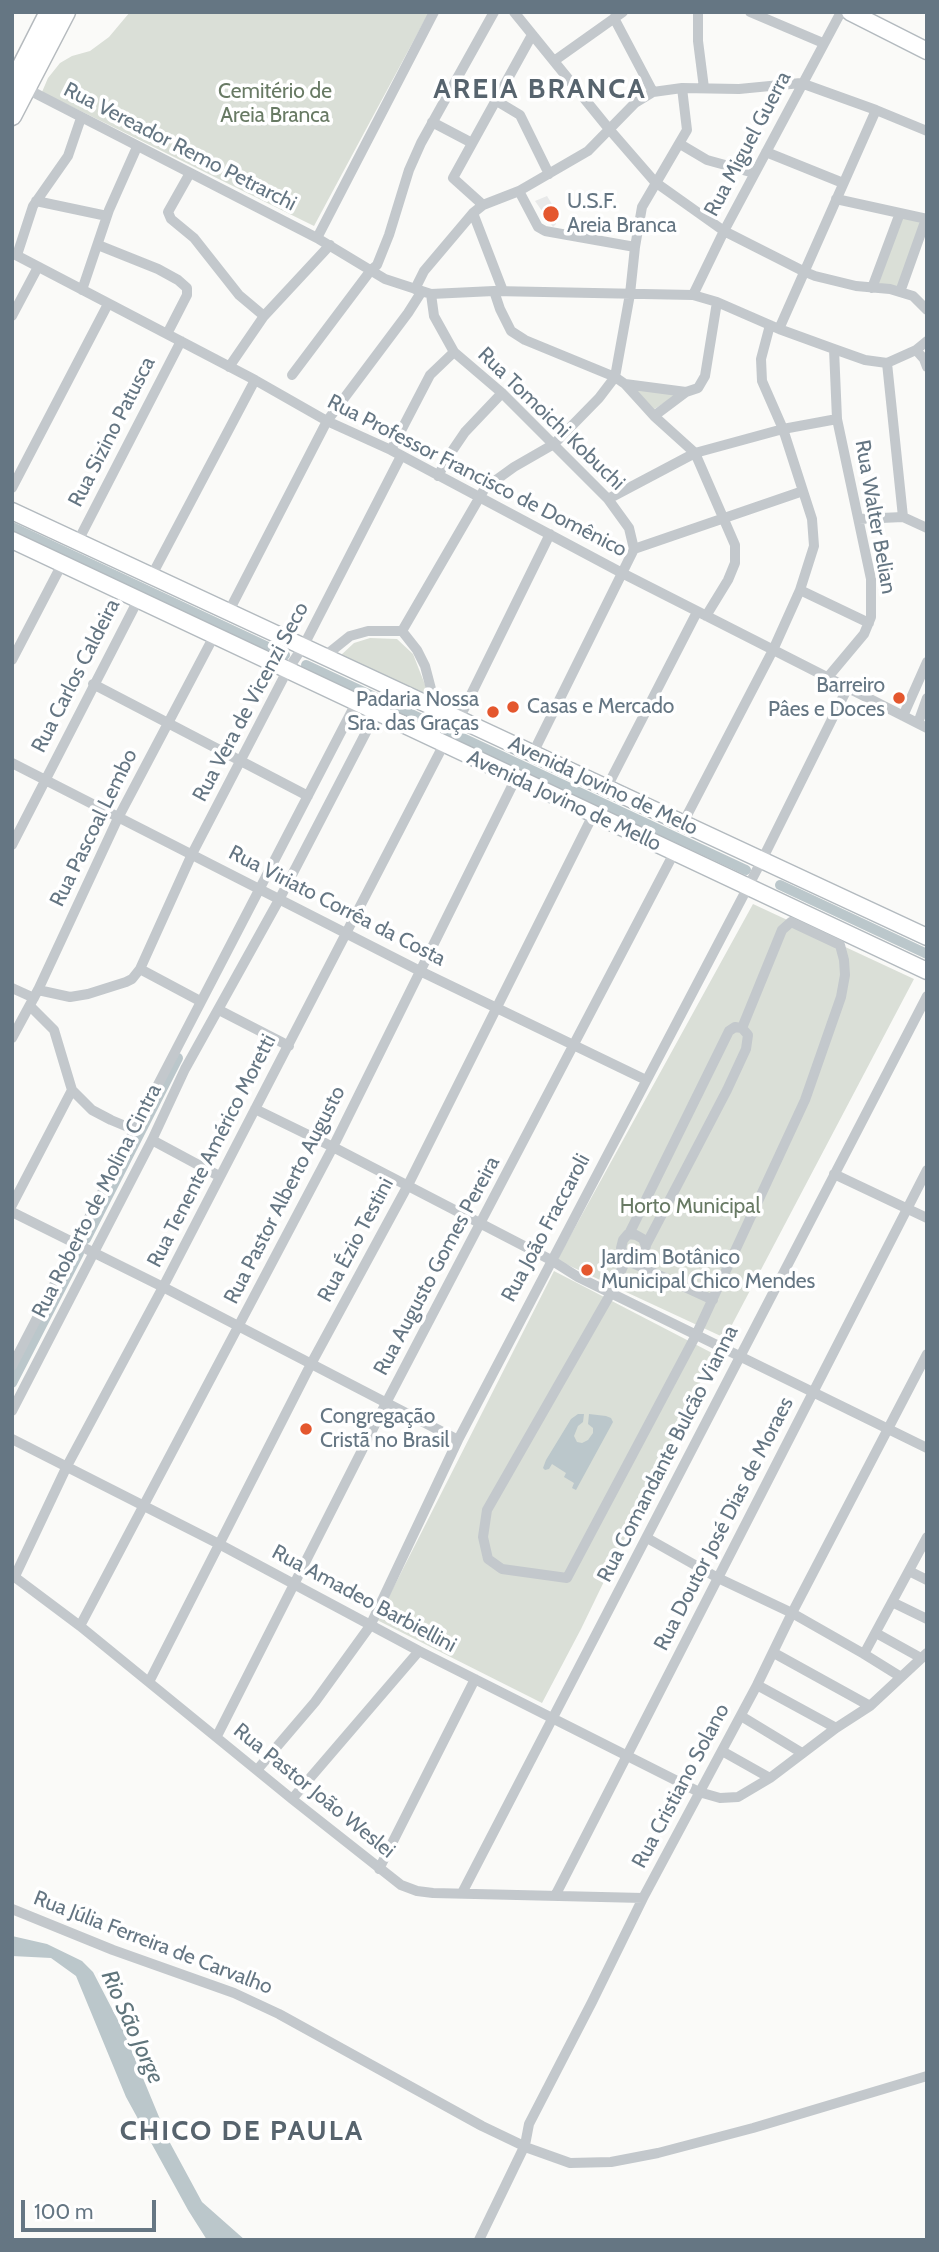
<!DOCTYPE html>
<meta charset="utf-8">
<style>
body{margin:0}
#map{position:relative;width:939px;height:2252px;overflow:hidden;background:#fafaf8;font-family:Cabin,sans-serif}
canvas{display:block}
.frame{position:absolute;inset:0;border:14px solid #657683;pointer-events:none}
.scale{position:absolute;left:21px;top:2200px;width:135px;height:32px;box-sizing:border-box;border:4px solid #657683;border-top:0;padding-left:9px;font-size:21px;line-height:24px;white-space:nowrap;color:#657683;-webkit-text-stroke:5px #fff;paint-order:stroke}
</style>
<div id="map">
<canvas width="939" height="2252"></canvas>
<div class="frame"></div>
<div class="scale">100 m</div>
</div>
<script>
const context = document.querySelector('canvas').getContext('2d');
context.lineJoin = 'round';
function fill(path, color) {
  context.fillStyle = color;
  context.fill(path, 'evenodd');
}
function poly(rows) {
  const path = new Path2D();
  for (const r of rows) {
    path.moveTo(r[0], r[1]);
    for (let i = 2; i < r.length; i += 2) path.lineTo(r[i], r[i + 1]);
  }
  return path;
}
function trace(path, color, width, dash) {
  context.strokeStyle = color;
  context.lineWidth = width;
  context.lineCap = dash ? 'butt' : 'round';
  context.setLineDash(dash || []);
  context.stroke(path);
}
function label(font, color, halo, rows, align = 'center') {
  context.font = font + ' Cabin,sans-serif';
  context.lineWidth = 7;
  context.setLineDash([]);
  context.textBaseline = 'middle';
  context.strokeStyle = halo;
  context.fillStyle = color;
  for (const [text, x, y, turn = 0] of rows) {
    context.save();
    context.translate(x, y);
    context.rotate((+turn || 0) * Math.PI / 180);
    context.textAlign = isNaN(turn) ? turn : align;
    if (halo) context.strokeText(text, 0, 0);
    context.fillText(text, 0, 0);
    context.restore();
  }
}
fill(poly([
 [547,196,560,217,555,220,556,224,553,227,535,201]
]), '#e8e9e9');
fill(poly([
 [130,12,429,12,314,226,42,92,48,78,60,63,72,56,90,51,109,37],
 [903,214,924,220,899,290,872,288],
 [633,387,676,395,653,410],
 [370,638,397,639,413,654,431,700,340,656,354,643],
 [753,904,914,979,725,1338,557,1260],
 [554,1271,714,1354,581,1629,542,1703,377,1620]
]), '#dadfd7');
fill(poly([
 [578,1414,584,1414,583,1422,578,1426,574,1436,577,1442,582,1443,588,1440,593,1433,593,1428,588,1424,589,1414,606,1416,611,1418,613,1422,576,1490,572,1488,574,1483,564,1477,566,1473,552,1464,549,1469,545,1470,543,1468,546,1460,571,1419],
 [12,1936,47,1944,82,1961,93,1972,123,2030,169,2141,202,2202,245,2240,207,2240,188,2210,126,2097,76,1976,51,1958,12,1956]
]), '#bbc7cb');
trace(poly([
 [12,527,285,655],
 [306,665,746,870],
 [780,885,927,954],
 [86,1239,178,1058],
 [12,1383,79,1253]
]), '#bbc7cb', 10);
const secondary = poly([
 [850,12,927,51],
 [12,511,927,937],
 [12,540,927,971]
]);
const primary = poly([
 [12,85,49,12],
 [12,116,66,12]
]);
trace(secondary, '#b3babf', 19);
trace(primary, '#b5babe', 21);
trace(poly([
 [514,12,609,129,655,182,724,231,803,271,815,276,856,286,890,289,913,296,927,310],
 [698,12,698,41,704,88],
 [750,12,823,43],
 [614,18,653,92],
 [554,61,623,12],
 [27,89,317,238,385,279,431,294,494,291,693,295,717,302,779,329,834,349,865,360,887,363,916,350,927,341],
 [495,100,520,115,549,174],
 [432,122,472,143],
 [680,144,707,160,754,173],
 [766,152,843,183],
 [190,173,168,212,171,219,194,238,239,295,264,316],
 [519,191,538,227,545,231,635,247],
 [836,199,927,219],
 [36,201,107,216],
 [483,205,453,178,532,35],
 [473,213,503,291],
 [317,238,434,12],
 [98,245,158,269,178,280,187,288,187,295,167,334],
 [12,253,255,380,327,421,391,450,622,573,927,728],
 [17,255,33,206,68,156,81,118],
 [872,288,900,213],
 [415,289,424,271,473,213,483,205,519,191,588,151,635,103,653,92,682,88,739,89,801,83,876,110,927,131],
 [82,290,109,210,137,147],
 [494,291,500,309,511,331,525,340,615,377,625,384,686,392],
 [900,292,926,219],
 [431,294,434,316,454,352,502,393,608,499,629,528,634,549,533,753],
 [693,295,724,231,841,12],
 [12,316,38,267],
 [779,329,876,110],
 [916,350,924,359,927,367],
 [887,363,903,517],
 [229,367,264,316,330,245],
 [292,375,371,270,377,265,389,235,409,170,421,143,494,12],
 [625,384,654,416,695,453,735,545,735,563,728,580,706,616],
 [654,416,686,392,698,388,705,376,717,302],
 [391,450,430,375,454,352],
 [438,476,448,457,465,432,502,393],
 [12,488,108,304],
 [608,499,695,453,783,429,837,419],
 [859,519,903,517,927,528],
 [78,541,181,341],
 [634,549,803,491],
 [152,575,255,380],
 [800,590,869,623],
 [229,611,327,421,408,313,422,291],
 [402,631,485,488,514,467,554,444,599,398,615,377,630,294,635,247,642,207,687,130,682,88],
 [325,656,350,636,368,631,402,631,417,650,425,666,436,708],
 [12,660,62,564],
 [828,677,864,634,871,617,871,579,837,419,834,349],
 [93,684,308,796],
 [903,716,927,662],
 [459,719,550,534],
 [918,723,927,698],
 [12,763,420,971,646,1080],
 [606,789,697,612],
 [683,823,773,650,800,590,814,546,812,519,783,429,762,381,761,359,770,325],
 [12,845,138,600],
 [140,969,200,1001],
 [12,988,34,998],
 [38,990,70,997,88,994,126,982,132,979,140,969,192,854,287,671,304,645,401,456],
 [30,1006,54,1030,72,1090,92,1110,111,1120,135,1130],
 [219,1010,289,1046],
 [12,1038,38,990,118,818,214,636],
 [255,1109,333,1147,551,1260,578,1277,927,1448],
 [152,1140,219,1176],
 [834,1174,927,1218],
 [12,1205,72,1090],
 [12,1212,163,1287,458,1440],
 [629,1234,729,1031,735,1027,742,1028,748,1035,746,1049,727,1090,646,1245],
 [626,1260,611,1293,487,1510,483,1537,488,1559,502,1569,567,1578,696,1335,805,1100,841,997,845,975,844,960,840,945,791,922,782,930,742,1028],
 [626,1260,636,1260,643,1255,646,1246,643,1239,636,1235,628,1234,623,1240,621,1248,626,1260,713,1300],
 [12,1366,356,703],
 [12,1411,152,1140,185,1069,280,898,376,713],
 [12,1439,219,1544,419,1651,699,1792,720,1798,738,1797,770,1778,836,1728,870,1706,927,1653],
 [647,1538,718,1578,792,1613,864,1654,901,1677],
 [909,1571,927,1580],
 [12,1575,80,1626,292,1799,401,1885,417,1891,433,1893,643,1898],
 [15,1576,67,1466,163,1287,444,744],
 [892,1602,927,1619],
 [80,1626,333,1147,516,778],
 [876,1633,921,1658],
 [774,1653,870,1706],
 [864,1654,927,1537],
 [149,1682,311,1364,407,1187,593,815],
 [757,1685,836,1728],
 [741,1716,802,1753],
 [217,1736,386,1403,674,853],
 [722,1751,770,1778],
 [257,1770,315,1702,370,1626,458,1440,762,860,847,689],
 [292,1799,419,1651],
 [379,1869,475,1679],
 [462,1893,927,996],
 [555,1896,927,1170],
 [12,1909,113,1950,234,1993,279,2014,482,2126,528,2148,570,2163,611,2162,658,2153,753,2128,927,2076],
 [479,2240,525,2145,529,2124,592,2002,643,1898,757,1685,792,1613,927,1354]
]), '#c3c8cc', 10);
trace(secondary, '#fff', 16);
trace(primary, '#fff', 18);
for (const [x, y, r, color] of [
 [551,214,9,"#e4572e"],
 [899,698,7,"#e4572e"],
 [513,707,7,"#e4572e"],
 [493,712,7,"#e4572e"],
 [587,1270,7,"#e4572e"],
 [306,1429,7,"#e4572e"]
]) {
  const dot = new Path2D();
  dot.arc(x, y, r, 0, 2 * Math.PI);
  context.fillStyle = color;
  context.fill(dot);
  trace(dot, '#fff', 2.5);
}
label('21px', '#687a64', '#fff', [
 ["Cemitério de",275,92],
 ["Areia Branca",275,116],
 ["Horto Municipal",690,1207]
]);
label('21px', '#657683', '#fff', [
 ["Rua Miguel Guerra",748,144,-62],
 ["Rua Vereador Remo Petrarchi",180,147,27],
 ["Rua Tomoichi Kobuchi",551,419,44],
 ["Rua Sizino Patusca",112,432,-63],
 ["Rua Professor Francisco de Domênico",477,476,27],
 ["Rua Walter Belian",875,517,80],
 ["Rua Carlos Caldeira",76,676,-63],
 ["Rua Vera de Vicenzi Seco",251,702,-62],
 ["Avenida Jovino de Melo",603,786,25],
 ["Avenida Jovino de Mello",564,801,25],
 ["Rua Pascoal Lembo",94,828,-64],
 ["Rua Viriato Corrêa da Costa",337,906,27],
 ["Rua Tenente Américo Moretti",212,1151,-63],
 ["Rua Pastor Alberto Augusto",285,1195,-63],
 ["Rua Roberto de Molina Cintra",97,1201,-63],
 ["Rua João Fraccaroli",546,1228,-62],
 ["Rua Ézio Testini",356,1240,-62],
 ["Rua Augusto Gomes Pereira",437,1266,-62],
 ["Rua Comandante Bulcão Vianna",668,1454,-63],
 ["Rua Doutor José Dias de Moraes",724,1524,-63],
 ["Rua Amadeo Barbiellini",364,1599,28],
 ["Rua Cristiano Solano",681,1786,-62],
 ["Rua Pastor João Weslei",314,1791,39],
 ["Rua Júlia Ferreira de Carvalho",153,1943,21]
]);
label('21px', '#657683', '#fff', [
 ["U.S.F.",567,202],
 ["Areia Branca",567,226],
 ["Barreiro",885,686,"right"],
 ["Pâes e Doces",885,710,"right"],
 ["Padaria Nossa",479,700,"right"],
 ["Sra. das Graças",479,724,"right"],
 ["Casas e Mercado",527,707],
 ["Jardim Botânico",601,1258],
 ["Municipal Chico Mendes",601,1282],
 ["Congregação",320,1417],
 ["Cristã no Brasil",320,1441]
], 'left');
label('italic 23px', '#60757c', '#fff', [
 ["Rio São Jorge",132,2027,66]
]);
context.letterSpacing = '2px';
label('bold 28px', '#57646e', '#fff', [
 ["AREIA BRANCA",540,90],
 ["CHICO DE PAULA",242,2132]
]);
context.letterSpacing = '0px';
</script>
